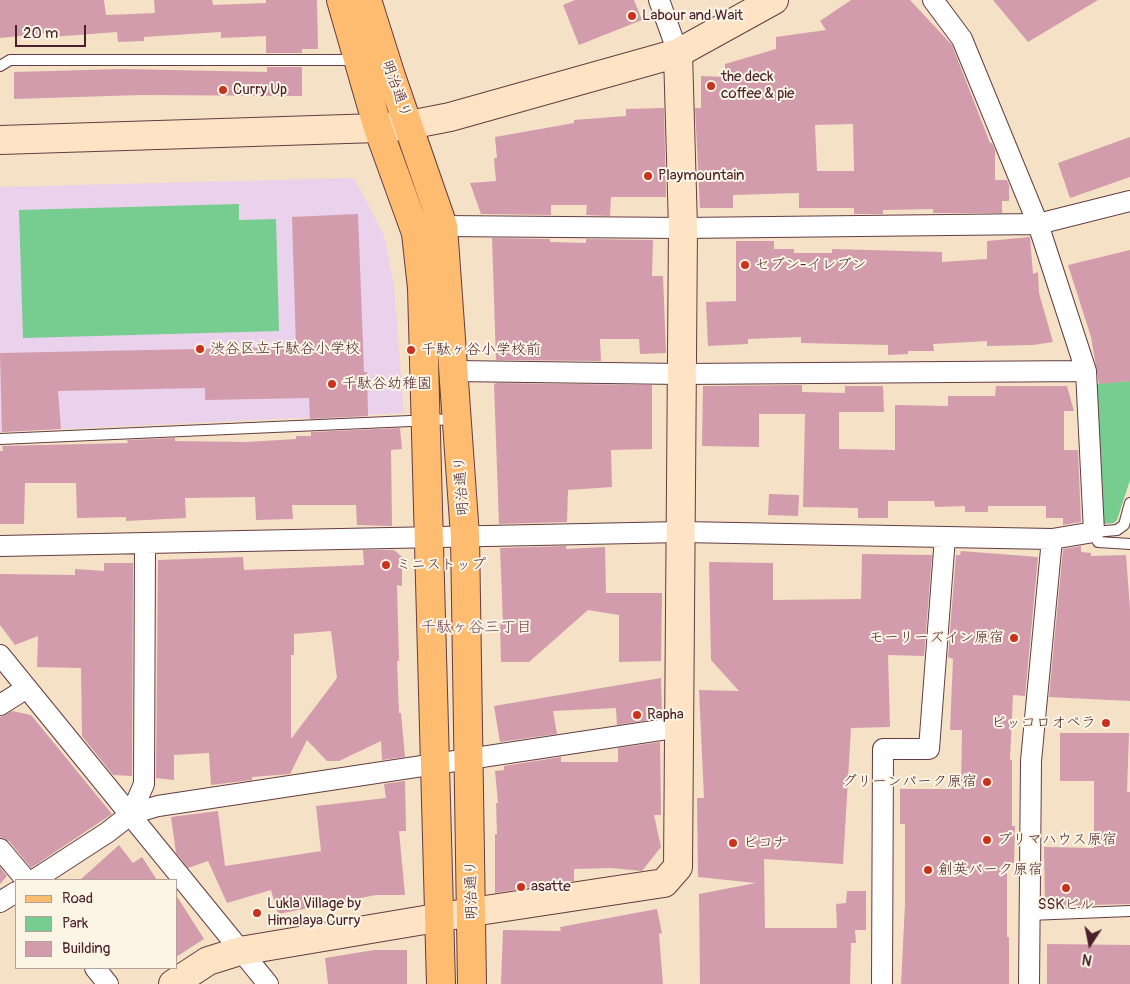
<!DOCTYPE html>
<meta charset="utf-8">
<style>
body{margin:0}
#map{position:relative;width:1130px;height:984px;overflow:hidden;background:#f5e1c5;font-family:Pangolin,sans-serif}
canvas{display:block}
.legend{position:absolute;left:15px;top:879px;width:162px;height:90px;box-sizing:border-box;background:#fcf5e5;border:1px solid #b59f9b;margin:0;padding:6px 9px;list-style:none;font-size:15px;color:#4a1f2b}
.legend li{display:flex;align-items:center;gap:10px;height:25px}
.legend b{width:25px;border:1px solid #b59f9b}
.north{position:absolute;left:1065px;top:919px;width:50px;height:50px;-webkit-text-stroke:4px #fcf5e5;paint-order:stroke;rotate:191deg;font-size:14px;font-weight:700;line-height:20px;text-align:center;color:#4a1f2b}
.north::after{content:'';display:block;margin:auto;width:18px;height:22px;background:#4a1f2b;clip-path:polygon(50% 0,100% 100%,50% 72%,0 100%)}
.scale{position:absolute;left:15px;top:25px;width:71px;height:22px;box-sizing:border-box;border:2px solid #4a1f2b;border-top:0;padding-left:6px;font-size:15px;line-height:18px;white-space:nowrap;color:#4a1f2b;-webkit-text-stroke:4px #fcf5e5;paint-order:stroke}
</style>
<div id="map">
<canvas width="1130" height="984"></canvas>
<ul class="legend">
<li><b style="height:6px;background:#fdbc6f"></b>Road</li>
<li><b style="height:14px;background:#77cc90"></b>Park</li>
<li><b style="height:14px;background:#d29cac"></b>Building</li>
</ul>
<div class="north">N</div>
<div class="scale">20 m</div>
</div>
<script>
const context = document.querySelector('canvas').getContext('2d');
context.lineJoin = 'round';
function fill(path, color) {
  context.fillStyle = color;
  context.fill(path, 'evenodd');
}
function poly(rows) {
  const path = new Path2D();
  for (const r of rows) {
    path.moveTo(r[0], r[1]);
    for (let i = 2; i < r.length; i += 2) path.lineTo(r[i], r[i + 1]);
  }
  return path;
}
function trace(path, color, width, dash) {
  context.strokeStyle = color;
  context.lineWidth = width;
  context.lineCap = dash ? 'butt' : 'round';
  context.setLineDash(dash || []);
  context.stroke(path);
}
function label(font, color, halo, rows, align = 'center') {
  context.font = font + ' Pangolin,"Klee One",sans-serif';
  context.lineWidth = 4;
  context.setLineDash([]);
  context.textBaseline = 'middle';
  context.strokeStyle = halo;
  context.fillStyle = color;
  for (const [text, x, y, turn = 0] of rows) {
    context.save();
    context.translate(x, y);
    context.rotate((+turn || 0) * Math.PI / 180);
    context.textAlign = isNaN(turn) ? turn : align;
    if (halo) context.strokeText(text, 0, 0);
    context.fillText(text, 0, 0);
    context.restore();
  }
}
fill(poly([
 [354,178,384,235,394,286,404,413,0,432,0,187]
]), '#ead1ec');
fill(poly([
 [239,204,239,220,276,219,279,331,23,338,19,210],
 [1130,381,1130,480,1117,520,1114,523,1100,524,1094,384]
]), '#77cc90');
fill(poly([
 [0,0,104,0,106,15,155,13,154,0,212,0,213,5,266,3,266,0,317,0,318,49,302,49,302,53,266,53,266,36,221,38,221,32,144,37,144,41,118,42,117,32,51,37,50,33,0,38],
 [575,0,634,0,642,20,579,45,563,5],
 [851,0,910,0,952,45,990,143,992,143,995,150,995,180,1007,180,1009,185,1009,201,1002,201,1002,213,933,213,933,209,883,210,883,214,854,214,854,208,799,208,799,193,733,195,733,208,700,208,695,108,701,108,701,76,725,77,725,64,776,49,776,37,826,30,820,21],
 [853,124,854,171,817,171,815,125],
 [993,0,1098,0,1028,42],
 [267,67,302,67,302,96,141,95,14,99,14,72,122,69,267,72],
 [664,108,666,197,611,197,610,216,586,215,587,205,551,205,551,215,481,214,470,183,496,181,494,158,497,158,495,137,574,123,574,120,626,116,626,109],
 [1130,137,1130,177,1070,198,1058,163],
 [358,214,364,372,367,372,368,416,310,419,309,398,205,400,205,388,58,391,61,429,2,432,0,353,296,347,292,217],
 [1030,237,1033,274,1038,272,1039,293,1053,342,1033,345,987,346,987,341,933,344,934,351,908,351,908,354,888,355,888,345,801,343,801,337,748,339,748,344,708,346,706,302,736,301,736,241,774,241,774,249,794,249,794,253,832,253,832,249,942,252,942,262,987,259,987,241],
 [492,238,550,239,550,242,586,243,586,239,653,240,652,276,663,276,666,353,640,354,639,339,600,339,601,361,496,360],
 [1130,250,1130,381,1099,384,1091,337,1068,265],
 [497,383,652,385,652,449,611,450,612,487,568,490,567,522,499,524,494,384],
 [802,385,802,392,845,393,845,386,883,386,884,412,839,412,839,449,895,450,895,405,948,406,948,396,995,396,996,386,1067,386,1074,411,1064,411,1064,450,1078,450,1081,522,1063,525,1063,518,1046,518,1046,506,988,506,988,512,965,512,965,506,935,507,934,501,888,501,888,518,858,518,858,508,803,507,805,414,759,414,759,447,702,446,703,386],
 [400,428,402,449,391,450,392,526,357,525,356,505,292,505,293,519,256,520,255,497,185,498,186,518,126,521,126,517,77,518,76,483,25,483,24,524,0,524,0,451,3,451,2,446,128,443,127,440,175,438,175,441,247,442,296,439,296,436,311,436,311,432],
 [769,494,799,495,798,516,768,515],
 [566,546,566,549,605,547,606,593,662,593,661,661,619,662,619,615,588,610,529,662,501,662,500,623,503,623,500,548],
 [1081,546,1081,552,1091,553,1091,556,1126,555,1130,609,1130,701,1049,697,1063,549],
 [363,550,394,550,402,557,402,586,397,585,399,661,397,661,399,713,401,713,405,757,382,760,381,741,339,761,327,761,307,740,290,774,252,777,252,780,211,785,209,753,174,755,174,780,156,778,158,560,243,557,244,570,364,565],
 [331,631,337,678,291,739,291,655,294,655,294,634],
 [961,551,1038,557,1025,696,1013,695,1010,760,1012,760,1012,826,1015,826,1014,863,1007,863,1007,937,1009,937,1009,984,901,984,905,904,905,824,900,824,900,789,961,789,962,730,950,730,953,659,948,657,956,555,960,555],
 [862,554,932,555,924,656,888,655,890,727,851,728,843,864,764,859,765,928,837,928,836,904,846,903,847,891,866,891,866,930,855,930,856,943,851,943,850,984,700,984,699,894,756,883,698,877,697,798,704,798,699,690,739,691,711,660,709,562,773,563,773,600,861,599],
 [104,563,133,563,132,776,113,775,82,736,81,668,37,667,38,636,15,645,0,625,0,574,75,575,75,569,104,571],
 [661,678,662,718,617,725,616,708,553,711,557,734,500,742,494,706],
 [12,711,31,715,112,814,31,868,9,841,0,837,0,717],
 [1060,733,1129,733,1127,792,1130,792,1130,904,1045,906,1044,847,1094,848,1094,781,1060,781],
 [660,742,661,815,654,815,661,847,642,871,611,868,574,869,574,881,533,884,533,887,495,893,495,834,497,834,496,803,498,803,495,771,504,770,504,766,561,757,561,762,618,762,618,748],
 [405,781,406,831,399,831,405,895,376,895,278,914,271,890,227,903,208,861,188,868,176,853,171,817,218,811,225,866,321,851,316,806,386,798,384,784],
 [119,845,133,863,142,857,157,880,80,880],
 [0,867,7,876,0,884],
 [176,895,204,939,176,957],
 [657,909,662,933,659,934,663,984,501,984,503,930,561,931,560,927],
 [1047,944,1130,945,1130,984,1047,984],
 [374,950,407,950,407,984,328,984,325,958]
]), '#d29cac');
const lane = poly([
 [0,66,10,60,357,60],
 [0,439,456,419],
 [1130,503,1124,525,1117,530,1094,532,1098,542,1130,544],
 [1029,915,1130,911]
]);
const street = poly([
 [659,0,678,53],
 [443,226,683,228,1038,224,1130,201],
 [455,371,681,374,1086,371],
 [0,546,682,532,1052,539,1094,532,1086,371,1038,224,962,39,933,0],
 [0,655,268,984],
 [0,705,27,688],
 [131,814,144,784,145,544],
 [0,849,26,880],
 [34,880,108,832,131,814,158,806,680,727],
 [0,902,16,892],
 [95,968,108,984],
 [882,984,883,749,929,749,945,537],
 [1029,984,1031,761,1052,539]
]);
const secondary = poly([
 [0,140,378,128,409,125,450,117,678,53,774,0],
 [173,984,208,961,240,951,472,912,664,883,678,867,683,228,678,53]
]);
const primary = poly([
 [341,0,378,128,416,233,422,288,441,984],
 [367,0,391,76,443,226,465,536,472,984]
]);
trace(lane, '#643c42', 12);
trace(street, '#643c42', 22);
trace(secondary, '#643c42', 30);
trace(primary, '#643c42', 30);
trace(lane, '#fff', 10);
trace(street, '#fff', 20);
trace(secondary, '#fee4c5', 28);
trace(primary, '#fdbc6f', 28);
for (const [x, y, r, color] of [
 [632,16,5,"#c8321e"],
 [711,86,5,"#c8321e"],
 [223,90,5,"#c8321e"],
 [648,176,5,"#c8321e"],
 [745,265,5,"#c8321e"],
 [200,349,5,"#c8321e"],
 [411,350,5,"#c8321e"],
 [332,384,5,"#c8321e"],
 [386,565,5,"#c8321e"],
 [1014,638,5,"#c8321e"],
 [637,715,5,"#c8321e"],
 [1106,723,5,"#c8321e"],
 [987,782,5,"#c8321e"],
 [987,840,5,"#c8321e"],
 [733,843,5,"#c8321e"],
 [928,870,5,"#c8321e"],
 [521,887,5,"#c8321e"],
 [1066,888,5,"#c8321e"],
 [257,913,5,"#c8321e"]
]) {
  const dot = new Path2D();
  dot.arc(x, y, r, 0, 2 * Math.PI);
  context.fillStyle = color;
  context.fill(dot);
  trace(dot, '#fcf5e5', 2);
}
label('15px', '#4a1f2b', '#fcf5e5', [
 ["Labour and Wait",642,16],
 ["the deck",721,77],
 ["coffee & pie",721,94],
 ["Curry Up",233,90],
 ["Playmountain",658,176],
 ["セブン-イレブン",755,265],
 ["渋谷区立千駄谷小学校",210,349],
 ["千駄ヶ谷小学校前",421,350],
 ["千駄谷幼稚園",342,384],
 ["ミニストップ",396,565],
 ["モーリーズイン原宿",1004,638,"right"],
 ["Rapha",647,715],
 ["ピッコロオペラ",1096,723,"right"],
 ["グリーンパーク原宿",977,782,"right"],
 ["プリマハウス原宿",997,840],
 ["ピコナ",743,843],
 ["創英パーク原宿",938,870],
 ["asatte",531,887],
 ["Lukla Village by",267,904],
 ["Himalaya Curry",267,921],
 ["SSKビル",1066,905,"center"]
], 'left');
label('15px', '#4a1f2b', '#fcf5e5', [
 ["明治通り",396,89,70],
 ["明治通り",462,486,-94],
 ["明治通り",472,890,-91]
]);
label('16px', '#7a4b58', '#fcf5e5', [
 ["千駄ヶ谷三丁目",476,628]
]);
</script>
